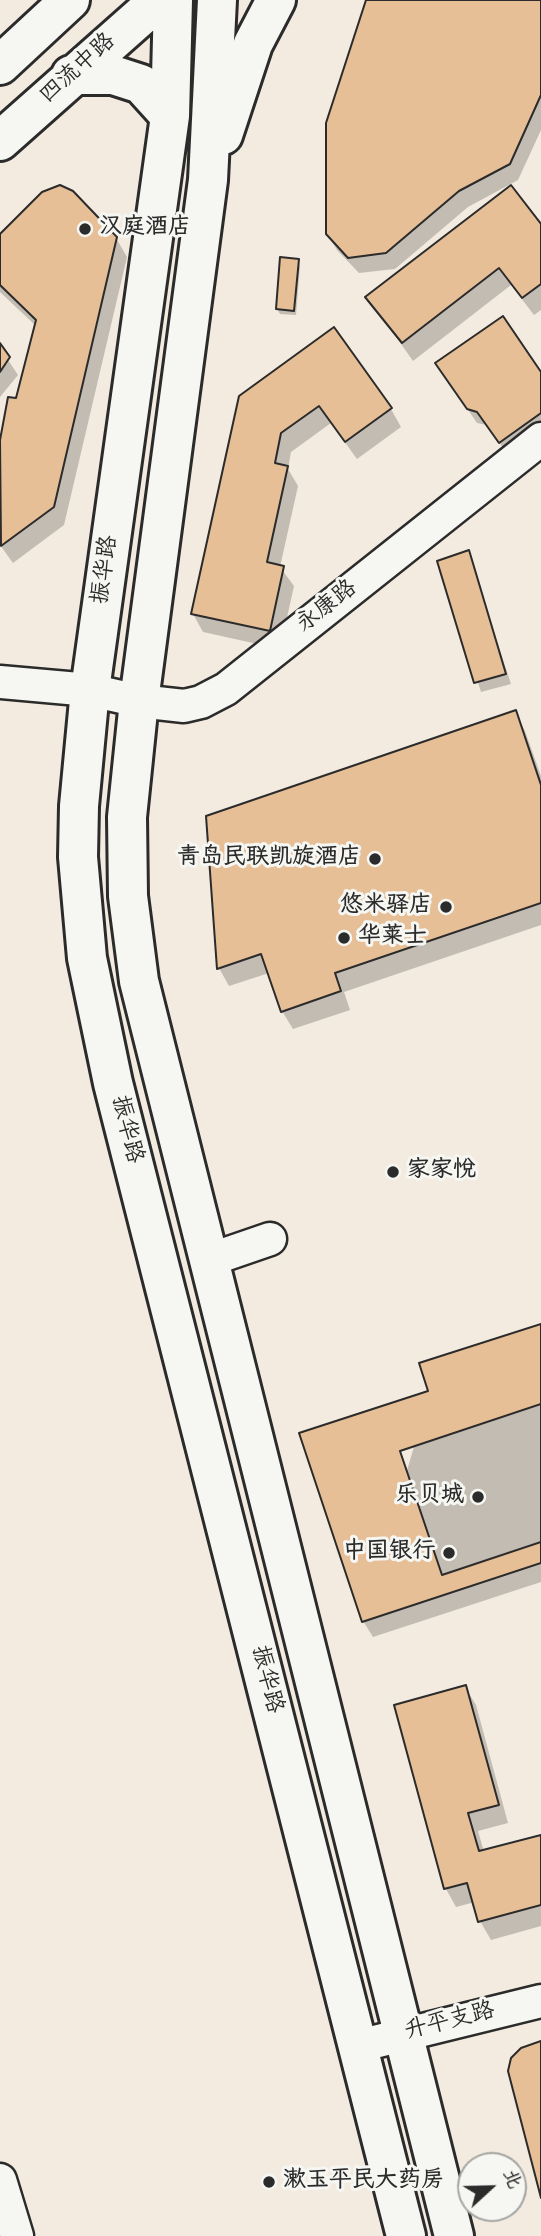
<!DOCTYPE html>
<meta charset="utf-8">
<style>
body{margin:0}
#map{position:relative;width:541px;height:2236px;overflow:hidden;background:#f3ebe0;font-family:"Gochi Hand","LXGW WenKai TC",sans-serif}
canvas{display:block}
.north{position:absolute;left:457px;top:2152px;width:70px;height:70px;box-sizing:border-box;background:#f6f6f2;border:2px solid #a5a5a2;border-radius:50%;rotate:68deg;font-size:19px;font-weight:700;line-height:28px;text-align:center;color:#2b2b2b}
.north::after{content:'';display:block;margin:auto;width:24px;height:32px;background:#2b2b2b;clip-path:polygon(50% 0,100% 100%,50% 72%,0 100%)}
</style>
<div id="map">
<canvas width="541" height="2236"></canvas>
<div class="north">北</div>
</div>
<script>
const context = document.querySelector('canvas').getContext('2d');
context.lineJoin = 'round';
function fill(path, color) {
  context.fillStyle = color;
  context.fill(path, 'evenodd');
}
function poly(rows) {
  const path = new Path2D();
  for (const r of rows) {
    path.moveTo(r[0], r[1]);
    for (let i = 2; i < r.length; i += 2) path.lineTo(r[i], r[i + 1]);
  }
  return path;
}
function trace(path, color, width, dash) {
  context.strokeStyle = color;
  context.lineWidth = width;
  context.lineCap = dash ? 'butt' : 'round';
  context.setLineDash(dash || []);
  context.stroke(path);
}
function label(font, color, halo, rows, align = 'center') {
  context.font = font + ' "Gochi Hand","LXGW WenKai TC",sans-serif';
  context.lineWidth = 6;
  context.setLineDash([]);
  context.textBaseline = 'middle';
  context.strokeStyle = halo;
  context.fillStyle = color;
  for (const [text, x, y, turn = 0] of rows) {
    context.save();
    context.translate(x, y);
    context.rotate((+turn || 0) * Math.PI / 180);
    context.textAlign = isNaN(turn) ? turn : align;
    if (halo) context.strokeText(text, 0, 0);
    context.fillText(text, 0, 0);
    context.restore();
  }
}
fill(poly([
 [368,0,541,0,541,130,518,180,468,207,395,269,359,273,337,250,327,233],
 [541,227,541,310,534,315,511,285,413,361,368,297],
 [0,237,116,238,127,257,64,525,13,563,0,545,0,450,9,399,18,400,36,326,0,292],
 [298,261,300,266,296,315,280,314,277,309],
 [0,348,18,375,0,397],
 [541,375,541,432,508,455,487,425,477,423,445,376],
 [240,397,391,409,401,427,357,459,331,423,291,452,288,469,298,486,280,567,294,586,280,649,203,632,193,614],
 [468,553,511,684,481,692,439,562],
 [515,712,525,731,541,776,541,925,344,992,350,1010,293,1029,282,1011,269,973,229,986,219,968],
 [541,1325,541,1582,373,1637,363,1621,430,1392],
 [465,1687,476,1705,508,1823,478,1831,484,1852,541,1836,541,1926,491,1940,480,1921,475,1902,456,1907,446,1889,396,1706]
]), '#0003');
const building = poly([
 [366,0,541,0,541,95,510,164,459,191,386,253,348,258,326,234,326,123,366,0],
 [60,185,73,191,117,237,54,507,1,546,0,440,8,397,16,398,36,320,0,285,0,234,42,192,60,185],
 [511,185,541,224,541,284,522,298,499,268,402,343,365,297,511,185],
 [280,257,299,259,294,311,276,309,280,257],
 [503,316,541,372,541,413,499,443,477,412,467,409,435,363,503,316],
 [334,327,392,408,345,442,319,406,281,433,275,463,288,466,267,562,284,566,270,631,191,614,239,396,334,327],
 [0,343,10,357,0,372,0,343],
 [469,550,506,674,474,683,437,561,469,550],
 [516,710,541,785,541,903,335,973,341,991,281,1012,261,954,217,969,206,816,516,710],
 [541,1324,541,1563,362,1622,299,1433,428,1391,419,1363,541,1324],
 [541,1404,541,1542,442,1575,400,1451,541,1404],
 [466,1685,499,1805,468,1813,479,1851,541,1835,541,1905,478,1922,467,1883,444,1889,394,1705,466,1685],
 [541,2041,541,2198,508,2071,511,2058,521,2048,541,2041]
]);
fill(building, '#e6bf97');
trace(building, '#2b2b2b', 2);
const street = poly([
 [0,682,90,690,139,701,184,706,201,702,226,689,541,439],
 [209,1260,270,1239],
 [358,2046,541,2001],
 [0,2180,17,2236]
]);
const secondary = poly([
 [173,0,170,116,90,690,79,806,78,857,87,958,113,1083,406,2236],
 [217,0,208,180,139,701,127,817,128,896,139,981,454,2236],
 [0,65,70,0],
 [71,75,113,75,141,84,170,116],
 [223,135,253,44,276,0],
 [0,141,159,0]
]);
trace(street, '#2b2b2b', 37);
trace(secondary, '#2b2b2b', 44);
trace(street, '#f6f6f2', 32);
trace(secondary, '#f6f6f2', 38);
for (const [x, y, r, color] of [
 [85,229,7,"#2b2b2b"],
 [375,859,7,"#2b2b2b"],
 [446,907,7,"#2b2b2b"],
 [344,938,7,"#2b2b2b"],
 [393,1172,7,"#2b2b2b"],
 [478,1497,7,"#2b2b2b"],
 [449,1553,7,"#2b2b2b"],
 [269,2182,7,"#2b2b2b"]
]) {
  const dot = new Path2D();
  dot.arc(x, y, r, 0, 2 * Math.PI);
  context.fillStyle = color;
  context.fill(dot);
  trace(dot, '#f6f6f2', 2.5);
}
label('23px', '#2b2b2b', '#f6f6f2', [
 ["四流中路",79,70,-42],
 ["振华路",107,570,-82],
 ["永康路",328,608,-38],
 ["振华路",125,1130,76],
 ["振华路",265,1680,76],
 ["升平支路",450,2023,-14]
]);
label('bold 23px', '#2b2b2b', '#f6f6f2', [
 ["汉庭酒店",99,229],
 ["青岛民联凯旋酒店",361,859,"right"],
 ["悠米驿店",432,907,"right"],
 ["华莱士",358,938],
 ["家家悦",407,1172],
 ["乐贝城",464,1497,"right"],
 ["中国银行",435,1553,"right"],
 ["漱玉平民大药房",283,2182]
], 'left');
</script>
